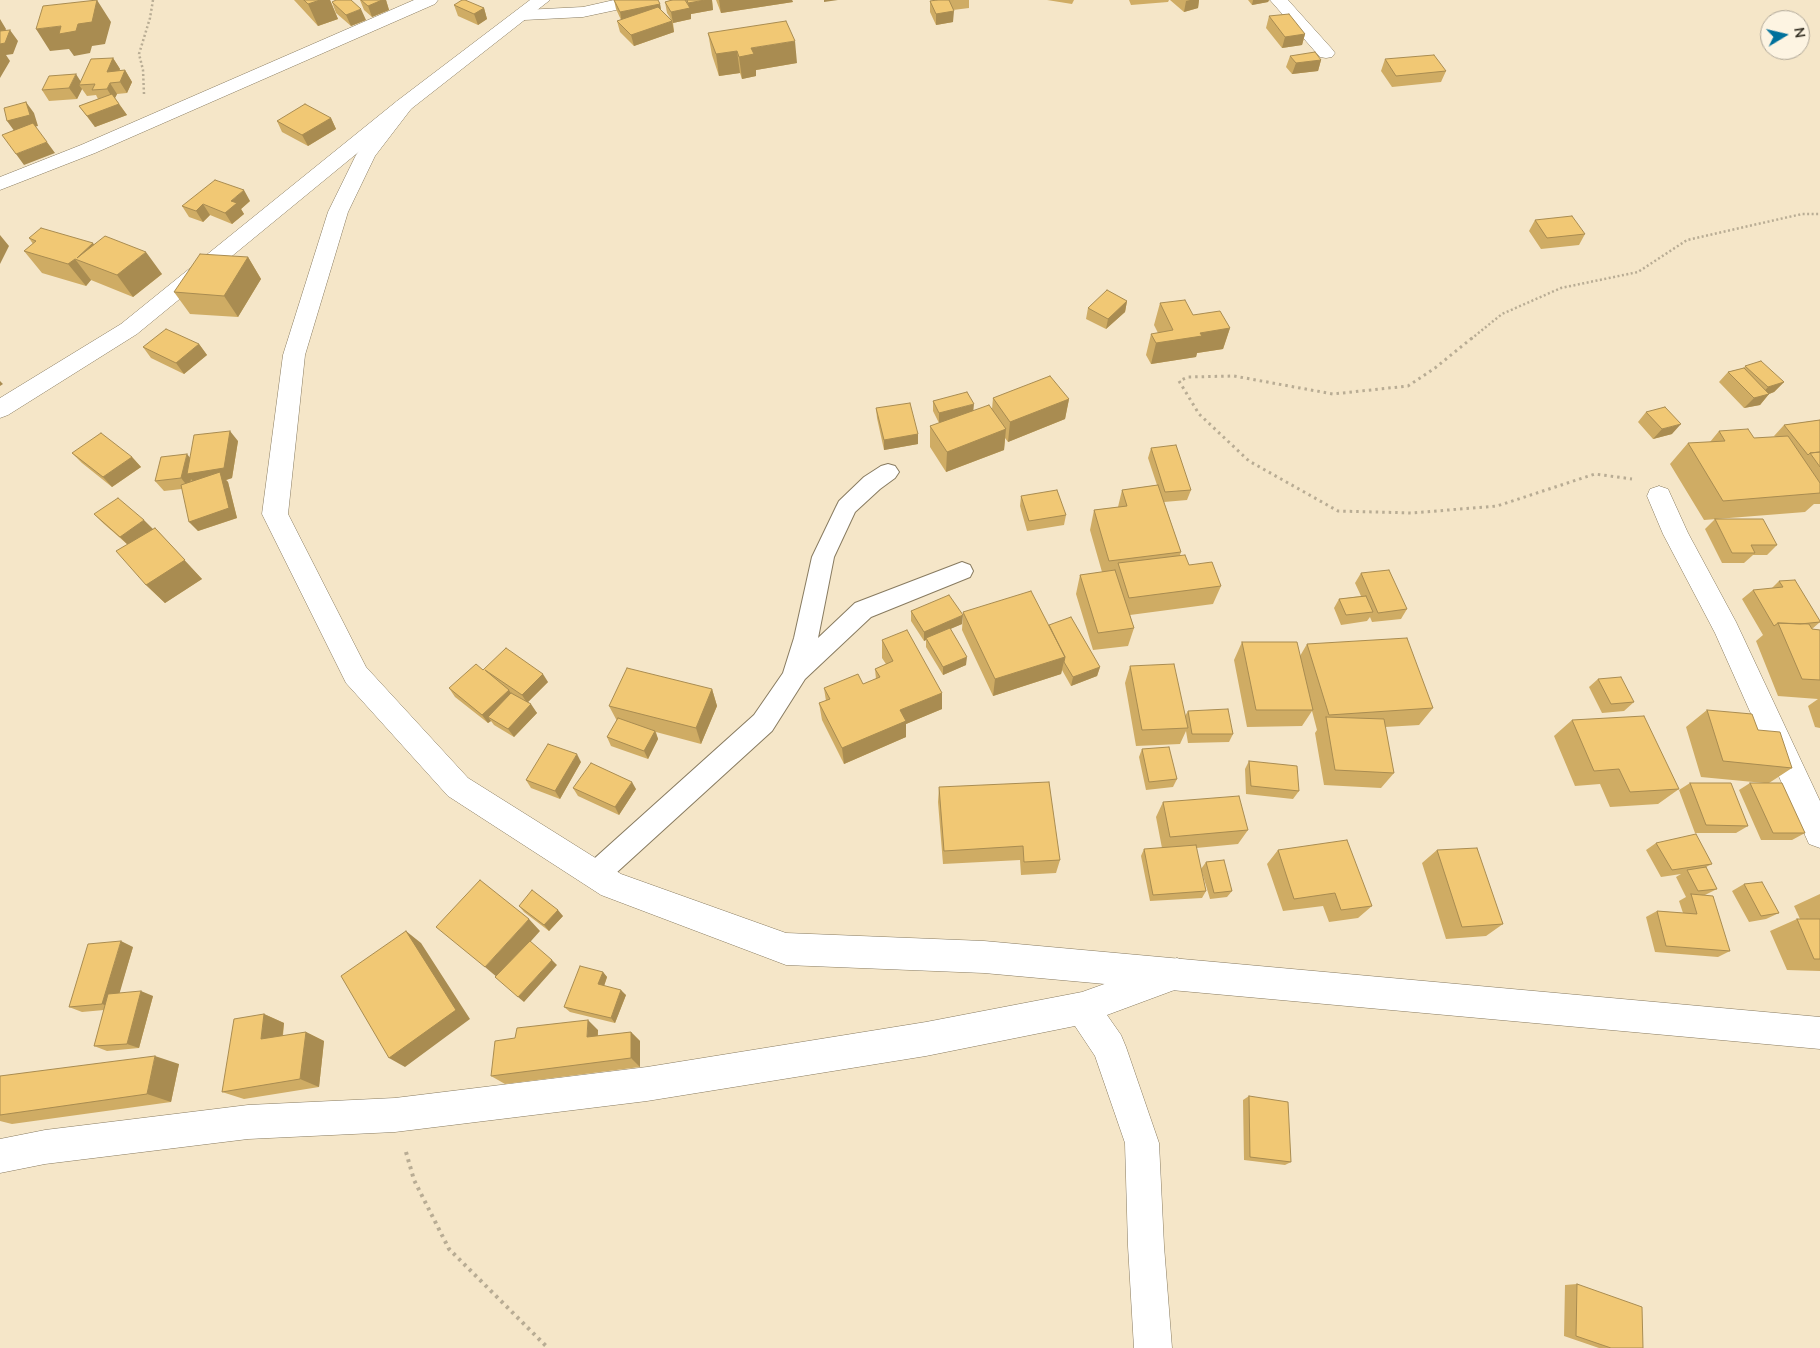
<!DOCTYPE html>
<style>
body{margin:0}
#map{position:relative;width:1820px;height:1348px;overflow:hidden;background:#f5e6c8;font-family:"Nunito Sans",sans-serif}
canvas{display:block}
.north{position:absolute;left:1760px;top:10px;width:50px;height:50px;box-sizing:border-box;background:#fdf4e2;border:1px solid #aea697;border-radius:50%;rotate:81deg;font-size:14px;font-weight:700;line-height:20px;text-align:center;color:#373226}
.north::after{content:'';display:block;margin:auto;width:18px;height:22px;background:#00719c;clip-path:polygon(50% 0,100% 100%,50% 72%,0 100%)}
</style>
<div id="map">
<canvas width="1820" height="1348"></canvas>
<div class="north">N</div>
</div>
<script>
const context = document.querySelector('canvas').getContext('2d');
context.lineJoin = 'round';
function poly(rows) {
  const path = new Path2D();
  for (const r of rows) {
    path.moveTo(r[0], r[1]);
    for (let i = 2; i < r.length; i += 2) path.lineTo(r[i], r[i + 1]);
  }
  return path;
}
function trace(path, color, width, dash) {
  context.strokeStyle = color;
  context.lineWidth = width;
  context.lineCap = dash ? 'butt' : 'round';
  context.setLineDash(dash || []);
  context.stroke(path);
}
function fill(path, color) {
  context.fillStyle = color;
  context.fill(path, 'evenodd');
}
const lane = poly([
 [888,464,895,466,899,472,895,478,880,489,855,512,834,557,818,638,855,603,962,562,970,565,973,571,970,577,871,617,805,679,772,731,604,884,595,888,586,884,582,875,586,866,754,715,783,673,794,638,812,557,836,507,839,501,864,477,881,466,888,464]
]);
const street = poly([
 [414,0,438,0,435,4,95,153,0,190,0,177,81,145,414,0],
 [614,0,647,0,644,4,583,17,524,20,518,19,515,15,518,11,524,10,583,7,614,0],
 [1270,0,1288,0,1332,49,1335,53,1332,57,1326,58,1320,57,1270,0],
 [404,99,411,101,413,105,411,109,137,334,8,415,0,418,0,398,121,324,397,101,404,99],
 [1659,486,1668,489,1688,533,1736,622,1820,801,1820,848,1809,844,1715,633,1663,534,1647,496,1650,489,1659,486],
 [1177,958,1188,963,1193,974,1188,985,1107,1015,1121,1035,1126,1047,1159,1143,1164,1246,1172,1348,1134,1348,1128,1246,1125,1143,1095,1056,1075,1026,926,1056,647,1101,395,1132,248,1139,45,1164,0,1173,0,1139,45,1130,248,1105,395,1098,647,1067,926,1022,1082,992,1177,958]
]);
const secondary = poly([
 [530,0,550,0,411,109,375,156,348,212,305,355,288,514,366,667,468,778,621,874,786,933,984,941,1820,1017,1820,1049,984,973,786,965,601,895,448,796,346,683,262,514,283,355,328,212,356,155,397,101,530,0]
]);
trace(lane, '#887b60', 2);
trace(street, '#887b60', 1);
trace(secondary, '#887b60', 1);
trace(poly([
 [144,94,143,70,139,54,150,18,153,0],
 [1471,339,1502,314,1561,288,1638,272,1687,240,1802,214,1820,214]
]), '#b8ac94', 2.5, [2, 2.5]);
trace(poly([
 [1472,338,1435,368,1408,386,1333,394,1234,376,1188,377,1179,381,1199,414,1249,461,1338,511,1412,513,1497,506,1595,474,1632,479]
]), '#b8ac94', 3, [2.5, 4]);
trace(poly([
 [406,1152,414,1180,449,1249,548,1348]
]), '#b8ac94', 4, [3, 4.5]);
fill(lane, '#fff');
fill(street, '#fff');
fill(secondary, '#fff');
fill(poly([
 [294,0,330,0,338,19,318,26],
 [360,0,386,0,389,10,372,17,364,10],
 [614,0,658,0,660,4,661,10,671,19,667,13,665,2,672,0,712,0,713,10,691,14,691,19,673,23,673,22,674,32,634,46,620,32,617,21,621,20,616,9],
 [716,0,792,0,793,2,721,13],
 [937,0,969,0,969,8,953,10,953,22,936,25,930,12,930,1],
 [1047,0,1074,0,1072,4],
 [1129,0,1169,0,1168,2,1131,5],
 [1170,0,1199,0,1198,8,1184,12],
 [1248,0,1269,0,1268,2,1252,5],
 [332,2,366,20,351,26,336,13],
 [454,5,484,8,487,19,478,25,458,16],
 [1269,16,1305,34,1302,45,1282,48,1266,28],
 [708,33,797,63,756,70,756,76,742,79,740,73,719,76,712,55],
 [1290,56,1321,60,1318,71,1292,74,1286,67],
 [113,58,120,69,119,71,125,70,132,82,127,93,117,94,115,98,127,115,95,127,79,106,98,99,96,95,87,96,82,89,77,99,49,101,42,90,81,81],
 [1385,59,1446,71,1441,82,1392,87,1381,71],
 [331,118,336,129,308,146,282,132,277,121],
 [250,201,241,209,244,214,232,224,210,215,203,222,189,217,182,206],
 [1535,220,1585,234,1579,245,1541,249,1529,231],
 [29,238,94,245,162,274,133,297,91,280,86,286,42,273,24,251,33,244],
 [248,257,261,279,238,317,190,314,174,292],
 [1127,301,1125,312,1106,329,1086,319,1088,308],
 [1160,303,1230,328,1223,349,1197,353,1196,357,1151,364,1146,355,1151,334,1158,333,1154,325],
 [199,344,207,355,184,374,151,358,143,347],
 [1745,366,1784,382,1774,392,1769,394,1760,405,1744,408,1719,382,1728,372,1744,368],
 [993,398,1069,399,1065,419,1008,442,1005,438,1004,450,946,472,930,447,930,426,939,423,933,411,933,401,973,411,992,409],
 [876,408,918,434,918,444,884,450,877,418],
 [1646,412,1672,434,1653,439,1638,422],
 [1820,420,1820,504,1814,504,1805,512,1704,520,1670,464,1688,443,1710,442,1719,431,1754,438,1776,437,1774,436,1784,425],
 [238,441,232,478,226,480,228,482,237,518,198,531,182,489,164,491,155,481,190,458],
 [1151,448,1191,490,1187,500,1164,502,1181,552,1180,555,1189,565,1221,586,1213,604,1130,615,1134,628,1128,646,1093,650,1076,594,1080,575,1102,572,1090,530,1094,510,1118,507,1122,490,1157,485,1148,458],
 [72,453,132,457,141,467,112,487,82,463],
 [1021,496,1066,515,1064,525,1027,531,1020,506],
 [94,514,152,529,202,579,165,603,146,585,127,544,104,524],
 [1715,519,1777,545,1767,555,1753,555,1744,563,1722,563,1705,529],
 [1361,573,1407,609,1401,619,1372,622,1370,617,1367,621,1341,625,1334,608,1339,599,1361,596,1355,583],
 [1779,581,1820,622,1812,629,1820,630,1820,728,1815,727,1808,706,1818,699,1778,696,1756,641,1763,635,1742,599,1753,590,1771,589],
 [911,611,962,624,950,629,966,665,943,675,926,647,926,640,924,641,911,621],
 [963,612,1049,625,1100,667,1097,676,1071,686,1062,670,1061,674,993,696,962,630],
 [882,640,942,693,942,709,906,724,906,737,844,764,822,720,819,703,826,701,824,688,863,684,876,679,875,669,886,664,882,658],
 [1242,642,1300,656,1307,644,1433,708,1419,725,1385,727,1394,773,1381,788,1324,785,1315,733,1317,730,1312,711,1302,726,1247,727,1234,660],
 [1130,666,1185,716,1188,711,1233,734,1229,742,1188,743,1186,731,1180,744,1136,746,1125,683],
 [483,670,548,682,528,702,537,713,514,737,494,725,491,721,488,723,455,697,449,688],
 [1598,679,1634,702,1624,711,1602,713,1589,687],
 [712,689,717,706,701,744,656,732,658,739,648,759,611,746,607,737,617,721,609,706],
 [1707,710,1758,730,1792,768,1769,783,1805,833,1792,840,1761,840,1739,790,1750,783,1764,783,1701,777,1686,727],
 [1572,720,1679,789,1658,804,1610,807,1600,784,1575,786,1554,736],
 [1142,749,1177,779,1173,787,1146,790,1139,757],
 [1249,761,1299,791,1293,799,1246,794,1245,769],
 [581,762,560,799,531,788,526,780],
 [1690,783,1748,826,1736,833,1695,833,1679,790],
 [939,787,1060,860,1056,873,1021,875,1020,860,943,864,938,802],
 [573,788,636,789,619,815,578,796],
 [1163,802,1248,830,1238,844,1196,848,1206,891,1202,898,1150,901,1141,856,1144,849,1162,848,1156,817],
 [1656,843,1712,864,1706,867,1717,889,1705,895,1703,895,1730,951,1718,957,1655,952,1646,917,1657,911,1683,913,1679,901,1686,897,1676,877,1681,874,1661,877,1646,850],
 [1278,850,1372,906,1358,918,1329,922,1323,906,1283,911,1267,864],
 [1437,850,1503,924,1486,936,1446,939,1422,863],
 [1206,862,1232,891,1227,897,1210,899,1201,869],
 [1744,884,1779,913,1766,919,1749,922,1732,891],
 [1820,894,1820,971,1787,970,1770,931,1797,919,1800,919,1794,906],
 [519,906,563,916,549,931,524,912],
 [133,947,119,993,153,996,139,1048,107,1051,94,1046,104,1010,82,1012,69,1007],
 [603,972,607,977,604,986,626,995,615,1023,570,1012,564,1007],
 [264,1014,284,1023,283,1036,306,1032,324,1041,319,1087,244,1099,222,1092],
 [598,1030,598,1036,631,1032,640,1041,640,1067,505,1084,491,1076],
 [179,1064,171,1102,12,1124,0,1121,0,1076],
 [1249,1096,1291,1162,1285,1165,1244,1160,1243,1100],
 [1577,1284,1643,1348,1599,1348,1564,1336,1565,1285]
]), '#cfac64');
fill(poly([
 [97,0,111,22,105,44,92,46,90,53,74,56,69,49,50,51,36,29,78,24],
 [320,0,330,0,338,19,318,26,308,4],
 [382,0,386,0,389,10,372,17,368,6],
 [705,0,712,0,713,10,691,14,691,19,673,23,671,12,689,8,688,3],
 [719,0,792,0,793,2,721,13],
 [824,0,838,0,824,2],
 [1190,0,1199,0,1198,8,1184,12,1186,1],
 [1253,0,1269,0,1268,2,1252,5],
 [660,4,662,15,622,23,620,12],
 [484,8,487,19,478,25,474,14],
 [361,9,366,20,351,26,346,15],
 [954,11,953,22,936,25,936,14],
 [0,19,6,29,0,41],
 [672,21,674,32,634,46,631,35],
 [10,30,18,41,13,54,6,55,10,61,0,78,0,44],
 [1305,34,1302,45,1282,48,1285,37],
 [795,41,797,63,756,70,756,76,742,79,739,57,751,48],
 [737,51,740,73,719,76,716,54],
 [113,58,120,69,114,83,107,72],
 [1321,60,1318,71,1292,74,1296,63],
 [125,70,132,82,127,93,120,82],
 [76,74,83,85,79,85,82,89,77,99,69,88],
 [110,83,117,94,114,100,107,89],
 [26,102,34,113,38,126,15,132,7,121],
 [119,104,127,115,95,127,87,116],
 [331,118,336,129,308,146,302,135],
 [47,142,55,153,24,165,16,154],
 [244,190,250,201,241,209,244,214,232,224,225,213,231,201],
 [203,204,210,215,203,222,196,211],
 [0,235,9,246,0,264],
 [93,243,109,265,77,258],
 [146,252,162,274,133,297,117,275],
 [248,257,261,279,238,317,224,296],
 [75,259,91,280,86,286,68,264],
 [1127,301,1125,312,1106,329,1108,319],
 [1230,328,1223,349,1197,353,1196,357,1151,364,1156,343,1200,333],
 [199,344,207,355,184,374,176,363],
 [0,381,3,384,0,386],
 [1784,382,1774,392,1769,394,1760,405,1744,408,1754,398,1760,396,1768,387],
 [1069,399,1065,419,1008,442,1010,422],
 [974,404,973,414,939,423,939,413],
 [1681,424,1672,434,1653,439,1662,429],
 [1006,429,1004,450,946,472,947,452],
 [230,431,238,441,232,478,226,480,228,482,237,518,198,531,189,522,195,484,191,479,189,488,181,478,187,454,195,464],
 [918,434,918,444,884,450,884,440],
 [132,457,141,467,112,487,103,477],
 [144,520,154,530,130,547,120,537],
 [155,528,202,579,165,603,146,585],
 [963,615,962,624,927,639,926,638,926,640,924,641,924,632],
 [967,657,966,665,943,675,943,667],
 [1065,657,1061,674,993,696,995,679],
 [1100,667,1097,676,1071,686,1073,677],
 [543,674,548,682,527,703,522,695],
 [712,689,717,706,701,744,696,728],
 [509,690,514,699,488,717,491,721,488,723,482,715],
 [942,693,942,709,906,724,906,737,844,764,842,748,900,710],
 [531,704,537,713,514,737,508,729],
 [655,731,658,739,648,759,644,751],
 [577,754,581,762,560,799,555,791],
 [632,782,636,789,619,815,615,807],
 [558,910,563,916,549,931,544,925],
 [529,919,540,931,498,978,485,967],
 [406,931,421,943,470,1019,405,1067,389,1058],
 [121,941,133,947,115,1009,102,1004],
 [552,960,557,965,524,1002,518,997],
 [603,972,607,977,603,989,598,984],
 [621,990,626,995,615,1023,611,1018],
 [141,991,153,996,139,1048,127,1044],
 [264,1014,284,1023,281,1048,261,1039],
 [588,1020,598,1030,597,1046,587,1037],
 [306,1032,324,1041,319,1087,300,1079],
 [631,1032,640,1041,640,1067,631,1058],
 [155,1056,179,1064,171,1102,147,1094]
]), '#a98c51');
const building = poly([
 [97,0,92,22,78,24,76,31,59,34,61,26,36,29,43,6,97,0],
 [304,0,320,0,308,4,304,0],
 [336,0,351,0,361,9,346,15,332,2,336,0],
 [361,0,382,0,368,6,361,0],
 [462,0,465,0,484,8,474,14,454,5,462,0],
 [614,0,658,0,660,4,620,12,614,0],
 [672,0,685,0,690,8,671,12,665,2,672,0],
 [687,0,705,0,688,3,687,0],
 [937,0,949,0,954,11,936,14,930,1,937,0],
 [658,7,672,21,631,35,617,21,658,7],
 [1289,14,1305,34,1285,37,1269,16,1289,14],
 [786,21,795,41,751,48,754,54,739,57,737,51,716,54,708,33,786,21],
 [10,30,5,43,0,44,0,31,10,30],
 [1315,52,1321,60,1296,63,1290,56,1315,52],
 [1434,55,1446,71,1396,76,1385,59,1434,55],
 [113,58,107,72,125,70,120,82,110,83,107,89,92,90,95,84,79,85,91,59,113,58],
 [76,74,69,88,42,90,49,76,76,74],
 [112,94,119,104,87,116,79,106,112,94],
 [26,102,30,115,7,121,4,108,26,102],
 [305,104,331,118,302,135,277,121,305,104],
 [33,123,47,142,16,154,2,135,33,123],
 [215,180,244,190,231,201,237,203,225,213,203,204,196,211,182,206,215,180],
 [1572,216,1585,234,1547,238,1535,220,1572,216],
 [41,228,93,243,77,258,105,236,146,252,117,275,75,259,68,264,24,251,36,241,29,238,41,228],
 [200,254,248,257,224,296,174,292,200,254],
 [1107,290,1127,301,1108,319,1088,308,1107,290],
 [1185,300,1193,315,1220,311,1230,328,1200,333,1202,336,1156,343,1151,334,1173,330,1160,303,1185,300],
 [166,329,199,344,176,363,143,347,166,329],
 [1761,361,1784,382,1768,387,1745,366,1761,361],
 [1744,368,1769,394,1754,398,1728,372,1744,368],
 [1050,376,1069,399,1010,422,993,398,1050,376],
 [967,392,974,404,939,413,933,401,967,392],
 [910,403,918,434,884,440,876,408,910,403],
 [989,405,1006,429,947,452,930,426,989,405],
 [1665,407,1681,424,1662,429,1646,412,1665,407],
 [1820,420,1820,452,1810,453,1808,455,1784,425,1820,420],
 [1748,429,1754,438,1788,436,1820,483,1820,493,1723,501,1688,443,1725,441,1719,431,1748,429],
 [230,431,224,468,187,474,194,435,230,431],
 [101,433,132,457,103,477,72,453,101,433],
 [1176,445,1191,490,1165,492,1151,448,1176,445],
 [1820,452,1820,467,1810,453,1820,452],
 [187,454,181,478,155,481,161,457,187,454],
 [220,472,229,508,189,522,181,485,220,472],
 [1158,485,1181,552,1109,561,1094,510,1127,506,1122,490,1158,485],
 [1057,490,1066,515,1029,521,1021,496,1057,490],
 [118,498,144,520,120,537,94,514,118,498],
 [1715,519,1763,519,1777,545,1751,545,1755,553,1732,553,1715,519],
 [155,528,185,560,146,585,116,551,155,528],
 [1185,555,1189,565,1212,562,1221,586,1129,598,1118,563,1185,555],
 [1115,570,1134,628,1098,633,1080,575,1115,570],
 [1389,570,1407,609,1378,613,1361,573,1389,570],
 [1795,580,1820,621,1820,622,1800,624,1778,623,1774,626,1753,590,1783,587,1779,581,1795,580],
 [1031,591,1065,657,995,679,963,612,1031,591],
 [949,595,963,615,924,632,911,611,949,595],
 [1366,596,1373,612,1346,615,1339,599,1366,596],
 [1071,617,1100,667,1073,677,1064,662,1065,657,1049,625,1071,617],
 [1778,623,1809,624,1812,629,1820,630,1820,680,1802,679,1778,623],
 [950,628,967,657,943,667,926,638,950,628],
 [907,630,942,693,900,710,906,721,842,748,819,703,830,699,824,688,858,674,863,684,880,677,875,669,893,661,882,640,907,630],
 [1407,638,1433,708,1329,715,1307,644,1407,638],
 [1242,642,1297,642,1313,710,1256,710,1242,642],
 [506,648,543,674,522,695,485,670,509,690,482,715,449,688,476,664,483,670,506,648],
 [1174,664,1188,728,1142,730,1130,666,1174,664],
 [627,668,712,689,696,728,609,706,627,668],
 [1621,677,1634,702,1611,704,1598,679,1621,677],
 [511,693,531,704,508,729,488,717,511,693],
 [1228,709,1233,734,1192,734,1188,711,1228,709],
 [1707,710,1752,714,1758,730,1780,732,1792,768,1723,761,1707,710],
 [1644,716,1679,789,1630,792,1619,769,1594,771,1572,720,1644,716],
 [1326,717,1384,719,1394,773,1335,770,1326,717],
 [618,718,655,731,644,751,607,737,618,718],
 [548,744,577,754,555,791,526,780,548,744],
 [1169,747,1177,779,1149,782,1142,749,1169,747],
 [1249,761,1297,766,1299,791,1251,786,1249,761],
 [591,763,632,782,615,807,573,788,591,763],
 [1049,782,1060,860,1024,862,1023,846,944,851,939,787,1049,782],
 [1690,783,1731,783,1748,826,1706,825,1690,783],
 [1750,783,1782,783,1805,833,1773,833,1750,783],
 [1239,796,1248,830,1170,837,1163,802,1239,796],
 [1696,834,1712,864,1672,870,1656,843,1696,834],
 [1347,840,1372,906,1341,910,1335,893,1294,899,1278,850,1347,840],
 [1196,845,1206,891,1153,895,1144,849,1196,845],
 [1477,848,1503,924,1462,927,1437,850,1477,848],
 [1224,860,1232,891,1214,893,1206,862,1224,860],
 [1706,867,1717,889,1698,891,1687,870,1706,867],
 [480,880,529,919,485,967,436,927,480,880],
 [1762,882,1779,913,1761,916,1744,884,1762,882],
 [532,890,558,910,544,925,519,906,532,890],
 [1691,894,1713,896,1730,951,1666,946,1657,911,1697,914,1691,894],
 [1797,919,1820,919,1820,959,1814,959,1797,919],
 [406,931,456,1010,389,1058,341,976,406,931],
 [121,941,102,1004,69,1007,88,944,121,941],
 [530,941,552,960,518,997,495,977,530,941],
 [580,966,603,972,598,984,621,990,611,1018,564,1007,580,966],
 [141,991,127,1044,94,1046,108,994,141,991],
 [264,1014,261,1039,306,1032,300,1079,222,1092,234,1019,264,1014],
 [588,1020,587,1037,631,1032,631,1058,491,1076,495,1041,515,1038,517,1028,588,1020],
 [155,1056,147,1094,0,1115,0,1076,155,1056],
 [1249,1096,1288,1102,1291,1162,1250,1157,1249,1096],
 [1577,1284,1642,1307,1643,1348,1611,1348,1576,1336,1577,1284]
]);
fill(building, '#f1c874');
trace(building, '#a98c51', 1);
</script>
